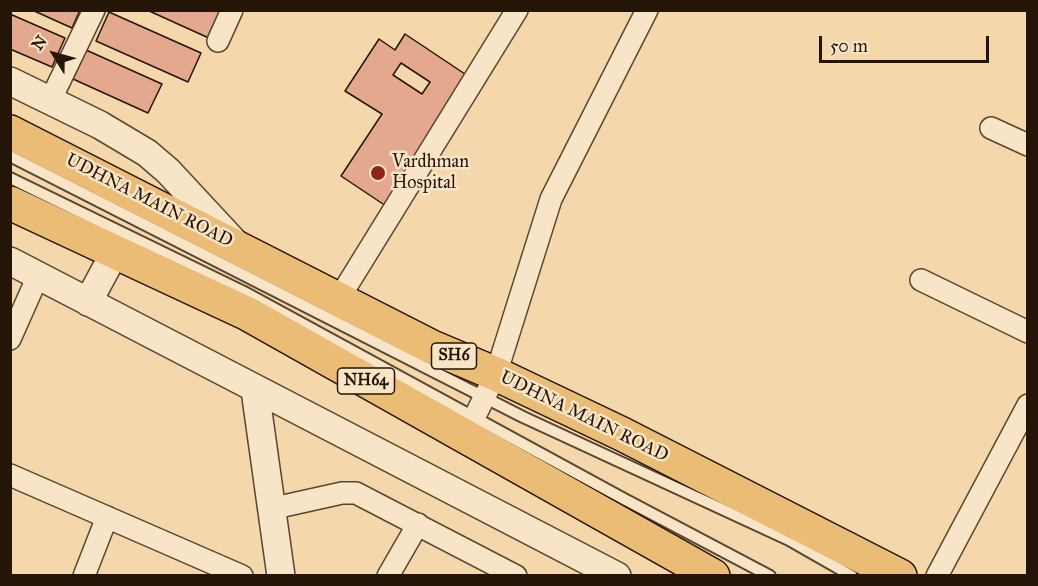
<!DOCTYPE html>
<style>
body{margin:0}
#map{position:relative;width:1038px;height:586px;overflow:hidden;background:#f4d7ab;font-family:"IM FELL Great Primer",serif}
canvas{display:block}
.frame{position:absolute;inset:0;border:12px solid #251506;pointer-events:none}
.north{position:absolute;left:24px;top:24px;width:60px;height:60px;-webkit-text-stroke:4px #f8e5c8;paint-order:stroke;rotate:307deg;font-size:16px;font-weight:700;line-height:24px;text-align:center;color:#251506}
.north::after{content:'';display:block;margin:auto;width:21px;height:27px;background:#251506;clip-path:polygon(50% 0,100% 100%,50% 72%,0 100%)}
.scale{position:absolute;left:819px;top:36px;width:170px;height:27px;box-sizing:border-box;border:3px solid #251506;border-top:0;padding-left:8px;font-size:18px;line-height:21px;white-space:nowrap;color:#251506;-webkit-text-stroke:4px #f8e5c8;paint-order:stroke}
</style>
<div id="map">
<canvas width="1038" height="586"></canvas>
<div class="frame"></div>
<div class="north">N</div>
<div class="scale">50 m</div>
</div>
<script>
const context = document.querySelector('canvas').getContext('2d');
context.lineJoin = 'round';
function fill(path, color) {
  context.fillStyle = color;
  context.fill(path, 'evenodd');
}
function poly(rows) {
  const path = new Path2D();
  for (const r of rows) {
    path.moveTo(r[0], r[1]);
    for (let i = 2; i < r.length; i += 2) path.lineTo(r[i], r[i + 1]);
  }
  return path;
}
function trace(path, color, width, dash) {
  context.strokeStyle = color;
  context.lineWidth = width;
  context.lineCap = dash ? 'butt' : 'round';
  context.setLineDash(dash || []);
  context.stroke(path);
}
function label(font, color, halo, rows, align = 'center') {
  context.font = font + ' "IM FELL Great Primer",serif';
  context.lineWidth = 5;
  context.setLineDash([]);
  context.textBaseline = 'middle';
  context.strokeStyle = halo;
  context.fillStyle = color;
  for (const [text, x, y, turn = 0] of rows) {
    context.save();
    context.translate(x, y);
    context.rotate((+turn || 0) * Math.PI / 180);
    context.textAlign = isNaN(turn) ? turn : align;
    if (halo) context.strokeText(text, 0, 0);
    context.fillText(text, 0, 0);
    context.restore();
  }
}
const building = poly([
 [32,10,80,10,72,28,32,10],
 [147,10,224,10,211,39,147,10],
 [109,12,201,53,188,82,96,41,109,12],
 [10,14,65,38,52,67,10,49,10,14],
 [405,34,471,78,386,206,341,176,382,114,345,91,379,39,395,50,405,34],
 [401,63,430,82,422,94,393,75,401,63],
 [86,50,162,84,148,113,73,79,86,50]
]);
fill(building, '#e4a88e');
trace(building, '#251506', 1.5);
const service = poly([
 [10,156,523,417,789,540,852,576],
 [10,178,244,292,624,499,770,576]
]);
const minor = poly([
 [218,41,232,10],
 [50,101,94,10],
 [991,128,1028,145],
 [921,280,1028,332],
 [338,300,517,10],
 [10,339,38,276],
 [465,436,496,374,551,199,647,10],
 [10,475,242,576],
 [270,509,342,493,356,493,516,576],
 [84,576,107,517],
 [388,576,418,524],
 [937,576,1028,405]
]);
const tertiary = poly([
 [10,81,100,125,147,153,168,171,234,242],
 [10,261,617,576],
 [88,302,115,252],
 [255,390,281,576]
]);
const trunk = poly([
 [10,132,432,347,496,374,622,434,900,576],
 [10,203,248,314,713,576]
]);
trace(service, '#59462f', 14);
trace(minor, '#59462f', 24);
trace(tertiary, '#59462f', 30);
trace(trunk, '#251506', 36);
trace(service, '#f8e5c8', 10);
trace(minor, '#f8e5c8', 21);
trace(tertiary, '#f8e5c8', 27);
trace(trunk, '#eabc76', 33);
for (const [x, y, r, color] of [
 [378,173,8,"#8f2418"]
]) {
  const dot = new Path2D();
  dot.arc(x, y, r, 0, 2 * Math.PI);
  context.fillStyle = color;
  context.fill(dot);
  trace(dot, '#f8e5c8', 2);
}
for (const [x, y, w] of [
 [454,356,45],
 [366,381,57]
]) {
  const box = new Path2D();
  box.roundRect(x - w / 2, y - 13, w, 26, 4.5);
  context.fillStyle = '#f8e5c8';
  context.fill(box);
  trace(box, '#251506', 1.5);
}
label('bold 16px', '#251506', null, [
 ["SH6",454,356],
 ["NH64",366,381]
]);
label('18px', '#251506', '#f8e5c8', [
 ["Vardhman",392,163],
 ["Hospital",392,184]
], 'left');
label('18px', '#251506', '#f8e5c8', [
 ["UDHNA MAIN ROAD",149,201,27],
 ["UDHNA MAIN ROAD",584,417,26]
]);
</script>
